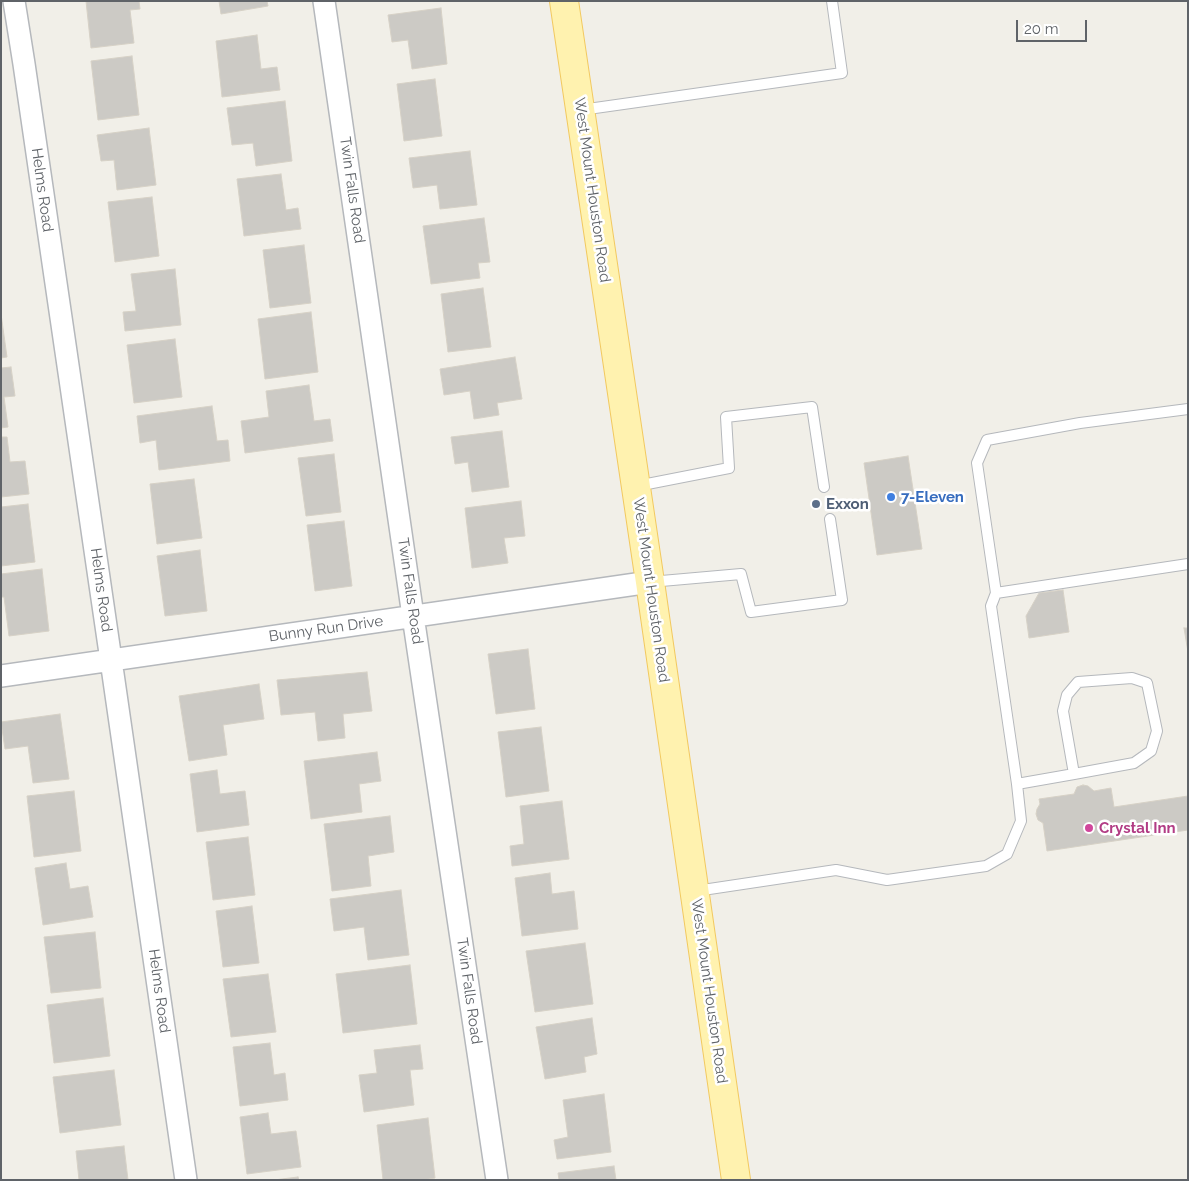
<!DOCTYPE html>
<style>
body{margin:0}
#map{position:relative;width:1189px;height:1181px;overflow:hidden;background:#f1efe8;font-family:Raleway,sans-serif}
canvas{display:block}
.frame{position:absolute;inset:0;border:2px solid #5f6368;pointer-events:none}
.scale{position:absolute;left:1016px;top:20px;width:71px;height:22px;box-sizing:border-box;border:2px solid #5f6368;border-top:0;padding-left:6px;font-size:15px;line-height:18px;white-space:nowrap;color:#5f6368;-webkit-text-stroke:4px #fff;paint-order:stroke}
</style>
<div id="map">
<canvas width="1189" height="1181"></canvas>
<div class="frame"></div>
<div class="scale">20 m</div>
</div>
<script>
const context = document.querySelector('canvas').getContext('2d');
context.lineJoin = 'round';
function fill(path, color) {
  context.fillStyle = color;
  context.fill(path, 'evenodd');
}
function poly(rows) {
  const path = new Path2D();
  for (const r of rows) {
    path.moveTo(r[0], r[1]);
    for (let i = 2; i < r.length; i += 2) path.lineTo(r[i], r[i + 1]);
  }
  return path;
}
function trace(path, color, width, dash) {
  context.strokeStyle = color;
  context.lineWidth = width;
  context.lineCap = dash ? 'butt' : 'round';
  context.setLineDash(dash || []);
  context.stroke(path);
}
function label(font, color, halo, rows, align = 'center') {
  context.font = font + ' Raleway,sans-serif';
  context.lineWidth = 5;
  context.setLineDash([]);
  context.textBaseline = 'middle';
  context.strokeStyle = halo;
  context.fillStyle = color;
  for (const [text, x, y, turn = 0] of rows) {
    context.save();
    context.translate(x, y);
    context.rotate((+turn || 0) * Math.PI / 180);
    context.textAlign = isNaN(turn) ? turn : align;
    if (halo) context.strokeText(text, 0, 0);
    context.fillText(text, 0, 0);
    context.restore();
  }
}
const building = poly([
 [86,1,139,1,140,9,130,10,134,43,91,48,86,1],
 [219,1,267,1,268,6,221,14,219,1],
 [441,8,447,64,412,69,408,40,392,42,388,15,441,8],
 [257,35,261,69,277,67,280,90,222,97,216,41,257,35],
 [132,56,139,115,98,120,91,61,132,56],
 [435,79,442,136,404,141,397,84,435,79],
 [285,101,292,161,256,166,253,143,232,145,227,108,285,101],
 [149,128,156,185,117,190,114,160,101,161,97,135,149,128],
 [470,151,477,205,440,209,437,185,413,188,409,158,470,151],
 [281,174,286,210,298,208,301,229,244,236,237,179,281,174],
 [152,197,159,256,115,262,108,202,152,197],
 [484,218,490,262,478,263,480,278,431,284,423,226,484,218],
 [304,245,311,303,270,308,263,250,304,245],
 [175,269,181,325,125,331,123,312,136,311,131,274,175,269],
 [483,288,491,347,448,352,441,294,483,288],
 [311,312,318,372,265,379,258,319,311,312],
 [1,314,7,357,1,358,1,314],
 [175,339,182,397,134,403,127,345,175,339],
 [515,357,522,399,497,403,499,415,474,419,470,391,444,395,440,369,515,357],
 [11,367,15,396,4,397,8,427,1,428,1,368,11,367],
 [309,385,314,421,330,419,333,441,245,453,241,421,269,417,266,391,309,385],
 [212,406,217,441,228,440,230,461,159,470,156,440,140,443,137,416,212,406],
 [502,431,509,487,472,492,468,462,455,464,451,437,502,431],
 [1,437,7,437,10,462,25,461,29,494,1,497,1,437],
 [334,454,341,512,306,516,298,458,334,454],
 [908,456,922,549,877,555,864,463,908,456],
 [194,479,202,538,157,544,150,484,194,479],
 [521,501,525,536,504,538,508,563,472,568,465,508,521,501],
 [28,504,35,562,1,566,1,507,28,504],
 [344,521,352,586,315,591,307,525,344,521],
 [200,550,207,611,165,616,157,556,200,550],
 [42,569,49,631,9,636,4,597,1,597,1,574,42,569],
 [1063,590,1069,632,1029,638,1026,616,1039,593,1063,590],
 [1184,628,1188,628,1188,652,1184,628],
 [528,649,535,709,496,714,488,654,528,649],
 [367,672,372,711,343,714,345,738,318,741,315,712,281,715,277,680,367,672],
 [259,684,264,719,223,725,227,755,189,761,179,696,259,684],
 [60,714,69,779,33,783,28,746,5,749,1,722,60,714],
 [541,727,549,791,506,797,498,732,541,727],
 [377,752,381,781,359,784,362,812,311,819,304,761,377,752],
 [217,770,220,794,245,791,249,825,197,832,190,774,217,770],
 [1083,785,1088,786,1094,791,1111,788,1114,807,1188,796,1188,830,1047,851,1043,823,1038,820,1036,814,1037,809,1040,804,1039,799,1074,794,1077,787,1083,785],
 [74,791,81,851,34,857,27,796,74,791],
 [562,801,569,859,512,866,510,846,524,844,520,806,562,801],
 [390,816,394,852,368,856,371,886,332,891,324,824,390,816],
 [248,837,255,895,213,900,206,842,248,837],
 [66,863,70,889,88,886,93,917,43,925,35,868,66,863],
 [550,873,552,894,574,891,578,929,522,936,515,878,550,873],
 [401,890,409,955,368,960,364,927,334,931,330,899,401,890],
 [252,906,259,963,223,967,216,911,252,906],
 [95,932,101,988,51,993,44,937,95,932],
 [585,943,593,1004,535,1012,526,951,585,943],
 [410,965,417,1024,343,1033,336,974,410,965],
 [268,974,276,1032,231,1037,223,979,268,974],
 [103,998,110,1056,54,1063,47,1005,103,998],
 [592,1018,597,1054,584,1057,586,1072,545,1079,536,1027,592,1018],
 [270,1043,274,1075,285,1073,288,1100,240,1106,233,1047,270,1043],
 [420,1045,423,1069,410,1070,414,1105,364,1112,359,1075,377,1073,374,1050,420,1045],
 [114,1070,121,1125,60,1133,53,1077,114,1070],
 [604,1094,611,1152,557,1159,554,1140,568,1137,563,1100,604,1094],
 [268,1113,271,1134,296,1131,301,1167,247,1174,240,1117,268,1113],
 [428,1118,435,1178,423,1180,383,1180,377,1125,428,1118],
 [124,1146,128,1180,79,1180,76,1151,124,1146],
 [614,1166,616,1180,559,1180,558,1173,614,1166],
 [298,1177,299,1180,274,1180,298,1177]
]);
fill(building, '#cccac5');
trace(building, '#d6d1c6', 1);
const service = poly([
 [581,110,842,73,832,1],
 [637,486,729,468,726,417,812,407,824,487],
 [650,582,741,574,751,612,842,600,830,519],
 [996,593,1188,564],
 [1017,784,1074,774,1134,763,1151,751,1157,731,1147,683,1132,678,1078,682,1067,695,1063,711,1074,774],
 [696,891,836,870,887,880,986,866,1007,854,1021,821,1017,784,991,606,996,593,977,463,987,440,1080,423,1188,409]
]);
const minor = poly([
 [14,1,24,64,111,660,186,1180],
 [324,1,413,616,497,1180],
 [1,676,650,582]
]);
const primary = poly([
 [564,1,650,582,736,1180]
]);
trace(service, '#b5b8bc', 12);
trace(minor, '#b5b8bc', 24);
trace(primary, '#f2c960', 30);
trace(service, '#fff', 10);
trace(minor, '#fff', 21);
trace(primary, '#fff2af', 28);
for (const [x, y, r, color] of [
 [891,497,5,"#3f7fe0"],
 [816,504,5,"#5c6f8a"],
 [1089,828,5,"#d1479c"]
]) {
  const dot = new Path2D();
  dot.arc(x, y, r, 0, 2 * Math.PI);
  context.fillStyle = color;
  context.fill(dot);
  trace(dot, '#fff', 2);
}
label('15px', '#5f6368', '#fff', [
 ["Helms Road",42,190,82],
 ["Twin Falls Road",352,190,82],
 ["West Mount Houston Road",592,190,82],
 ["Helms Road",101,590,82],
 ["West Mount Houston Road",651,590,82],
 ["Twin Falls Road",410,591,82],
 ["Bunny Run Drive",326,629,-8],
 ["Helms Road",159,991,82],
 ["Twin Falls Road",469,991,82],
 ["West Mount Houston Road",709,991,82]
]);
label('bold 15px', '#366cbe', '#fff', [
 ["7-Eleven",901,497]
], 'left');
label('bold 15px', '#4e5e75', '#fff', [
 ["Exxon",826,504]
], 'left');
label('bold 15px', '#b23c85', '#fff', [
 ["Crystal Inn",1099,828]
], 'left');
</script>
